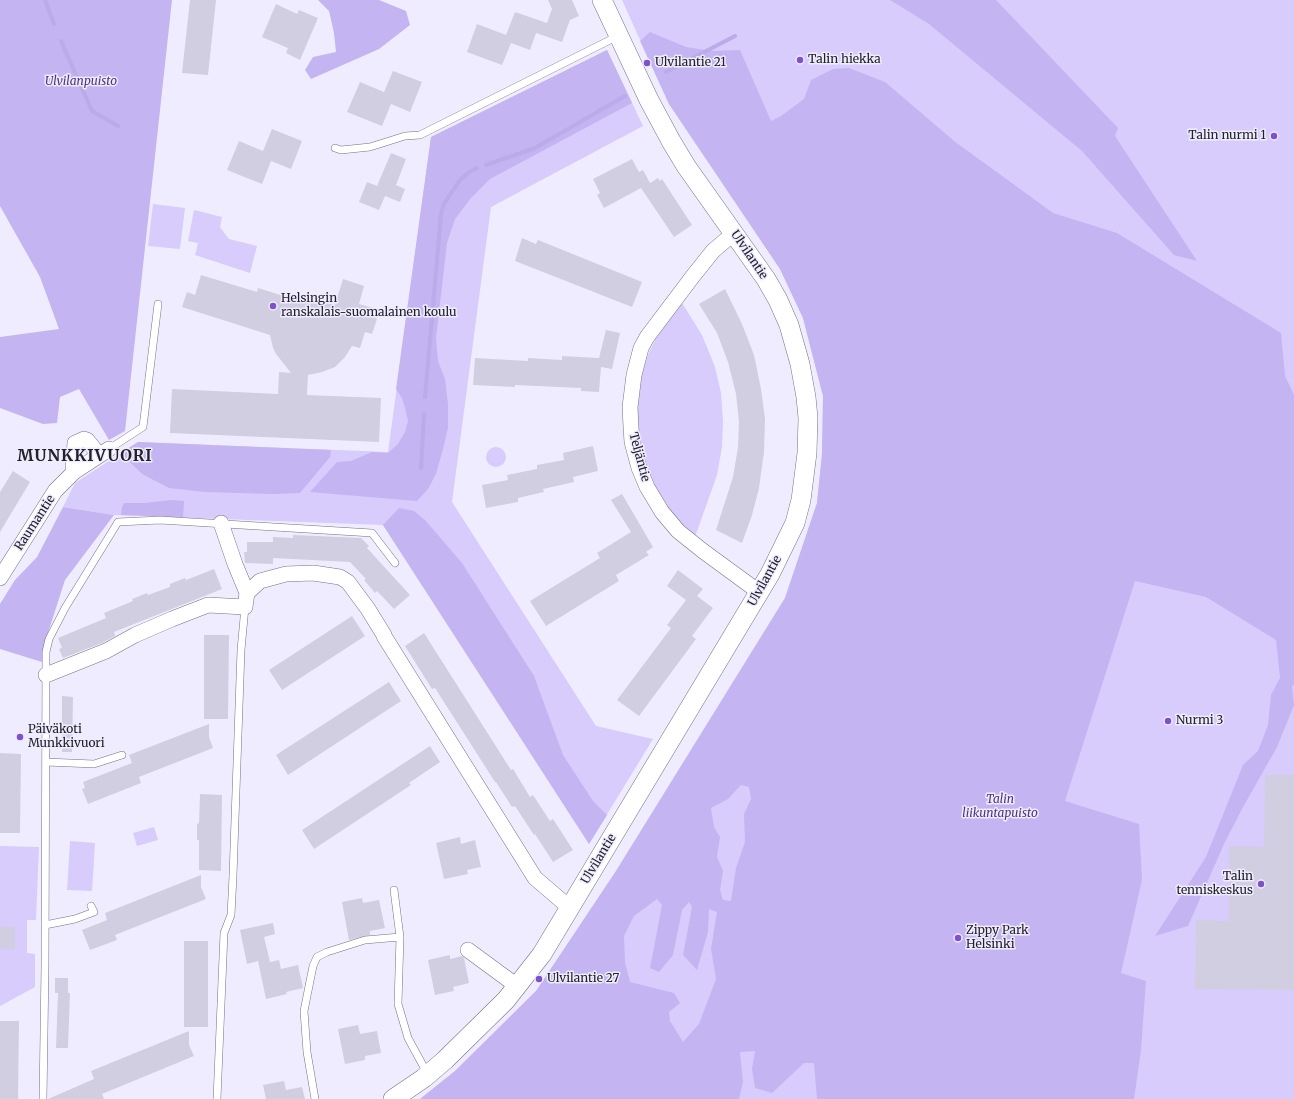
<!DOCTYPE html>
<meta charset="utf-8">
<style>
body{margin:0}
canvas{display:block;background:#f0ecff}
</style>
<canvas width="1294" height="1099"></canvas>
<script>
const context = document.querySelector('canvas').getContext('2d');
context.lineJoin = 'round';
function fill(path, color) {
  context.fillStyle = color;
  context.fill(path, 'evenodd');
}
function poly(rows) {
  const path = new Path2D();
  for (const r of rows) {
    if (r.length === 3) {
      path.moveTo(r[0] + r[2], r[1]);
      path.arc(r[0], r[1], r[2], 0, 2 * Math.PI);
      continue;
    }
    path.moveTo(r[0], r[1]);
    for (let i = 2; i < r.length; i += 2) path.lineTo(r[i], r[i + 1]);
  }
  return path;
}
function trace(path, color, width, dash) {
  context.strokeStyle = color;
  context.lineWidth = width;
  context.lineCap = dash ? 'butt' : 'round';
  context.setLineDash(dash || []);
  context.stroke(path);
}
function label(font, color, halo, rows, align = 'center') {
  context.font = font + ' Merriweather,serif';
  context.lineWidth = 3;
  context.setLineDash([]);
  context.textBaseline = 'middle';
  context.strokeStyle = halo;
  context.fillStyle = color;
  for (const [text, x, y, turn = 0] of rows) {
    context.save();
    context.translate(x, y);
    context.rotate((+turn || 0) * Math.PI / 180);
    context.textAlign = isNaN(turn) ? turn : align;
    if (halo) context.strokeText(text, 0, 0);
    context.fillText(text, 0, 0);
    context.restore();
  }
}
fill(poly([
 [622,0,1294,0,1294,1099,420,1099,455,1071,536,991,616,871,785,598,817,503,822,454,823,396,803,318,780,269,669,104],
 [607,50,643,126,491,207,452,502,596,726,653,739,589,844,383,525,114,515,63,507,75,483,138,442,388,452,431,137],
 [153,204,185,208,180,249,148,246],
 [194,210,222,217,220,227,229,239,257,246,250,273,195,255,198,243,188,241],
 [682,303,702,335,715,367,721,393,723,421,722,447,717,475,695,537,671,513,655,487,642,454,639,438,637,405,642,371,649,352,656,338,665,324],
 [496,457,10],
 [154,827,158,840,137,846,133,833],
 [70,841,95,843,92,891,67,890],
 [0,846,39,847,36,920,27,920,27,953,35,954,35,987,0,1006]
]), '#d8ccfc');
fill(poly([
 [0,0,172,0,125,431,109,440,79,389,60,397,57,423,43,424,0,408,0,337,59,329,40,277,0,206],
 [318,0,379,0,406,11,410,25,379,49,311,79,305,70,313,57,336,52,334,33,329,11],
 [890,0,996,0,1118,128,1115,136,1197,261,1174,255,1082,151,929,24],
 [650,32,686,47,712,51,740,50,771,121,781,116,804,99,811,80,833,69,849,68,885,82,954,141,1053,213,1117,233,1281,333,1285,376,1294,395,1294,685,1292,686,1294,705,1277,747,1242,809,1224,844,1188,926,1155,936,1206,857,1243,765,1258,751,1268,725,1271,695,1280,678,1276,640,1206,597,1135,581,1065,801,1139,824,1142,880,1121,973,1146,981,1141,1050,1134,1099,817,1099,814,1063,804,1063,772,1093,755,1088,752,1069,755,1051,740,1052,743,1082,739,1099,420,1099,455,1071,536,991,616,871,785,598,817,503,822,454,823,396,803,318,780,269,669,104,640,41],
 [741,785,749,787,751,799,744,814,745,842,736,868,731,901,723,900,720,890,723,871,717,857,720,837,714,827,711,808,728,799],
 [657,899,662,905,650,968,659,972,673,955,682,910,689,902,692,907,683,955,697,970,708,932,709,909,717,912,711,949,716,979,699,1024,683,1042,670,1021,669,1012,680,1003,674,993,630,982,625,962,624,936,634,916],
 [607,50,632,103,490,179,471,198,455,219,447,243,436,338,438,361,445,379,448,404,448,428,444,445,436,474,428,489,417,501,310,492,337,462,351,461,372,452,388,453,398,444,405,432,408,421,405,408,402,398,396,389,431,137],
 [138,442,331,450,330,457,300,493,272,494,205,492,169,488,142,474,121,453],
 [171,500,184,501,183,517,121,515,122,507,124,503,145,503],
 [63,507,114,515,65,580,45,642,42,662,0,649,0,604,15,580,37,557],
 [399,508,414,511,425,520,462,563,534,676,563,755,593,801,607,815,589,844,383,525]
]), '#c4b4f2');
trace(poly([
 [45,0,54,24],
 [61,41,92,111,118,126],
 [666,72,735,36],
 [486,165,535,148,625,96],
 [425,397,441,214,444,204,460,180,468,173,477,168],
 [421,468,424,414]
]), '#bbabe8', 4);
fill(poly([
 [190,0,216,0,208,75,182,73],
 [548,0,572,0,579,16,570,20,562,42,536,33,530,50,511,43,502,65,467,52,477,24,506,35,515,12,547,23,552,9],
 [276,4,297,14,299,10,318,18,300,60,286,53,288,48,262,37],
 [393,71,422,82,410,112,391,104,382,126,347,112,360,82,384,92],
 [272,129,302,141,291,169,271,161,262,184,227,170,239,141,263,151],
 [391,153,406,159,396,185,405,189,400,202,385,196,379,210,359,202,367,182,377,186],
 [632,159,639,172,643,170,650,183,658,178,660,181,662,179,692,225,674,237,641,188,604,208,597,195,600,193,593,179],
 [522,238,536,244,538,240,642,282,632,307,515,261],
 [201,275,257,292,258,288,306,303,308,297,335,305,343,279,364,286,359,304,377,309,375,318,377,319,372,334,365,332,360,348,352,346,345,357,335,367,322,372,308,375,307,395,381,398,379,442,170,433,172,389,278,394,279,372,291,373,276,354,273,348,270,335,182,307,187,292,195,295],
 [725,289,742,324,754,355,761,389,765,419,764,452,759,488,752,515,742,543,716,530,733,477,738,447,739,422,736,394,728,362,717,333,699,304],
 [606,330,620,333,612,369,601,367,599,392,581,391,581,388,515,385,515,387,473,385,475,358,528,361,528,358,562,360,562,356,599,358],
 [593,446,598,471,573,477,574,482,543,489,544,492,518,498,518,502,486,508,482,485,508,480,507,475,537,469,537,465,564,460,563,453],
 [13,471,30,482,0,532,0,492],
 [622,494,653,547,646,552,649,555,616,575,619,581,546,626,530,601,600,558,597,553,631,532,611,500],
 [293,535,361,538,369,546,367,548,410,595,394,609,377,591,375,593,364,580,366,579,350,562,273,558,273,564,245,563,244,552,247,552,247,542,273,542,273,537,293,538],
 [214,569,222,589,114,632,115,636,102,643,63,658,59,649,62,648,58,638,106,618,104,613,133,601,132,599,147,593,148,595,170,587,170,584,185,578,186,580],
 [678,570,703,589,697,596,713,608,692,636,696,639,639,716,617,700,671,628,667,625,686,600,667,586],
 [352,616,365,636,282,690,269,670],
 [424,633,511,770,513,769,530,797,533,795,550,821,553,819,573,850,553,862,535,834,534,835,515,806,512,807,496,782,495,782,435,688,432,689,405,646],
 [204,635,229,635,228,719,204,719],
 [389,682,401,701,288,775,276,755],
 [62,696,73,697,72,752,62,752],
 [209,724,209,737,213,748,139,777,141,783,88,804,82,789,85,788,83,782,132,763,129,755],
 [430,746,440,762,409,783,411,785,314,849,302,830],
 [0,753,21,754,20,833,0,833],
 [1265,775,1294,775,1294,990,1195,989,1196,920,1229,921,1229,846,1264,847],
 [200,794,222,795,221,871,199,870,199,840,197,840,197,824,199,823],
 [460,837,461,844,475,840,481,867,467,870,468,874,444,879,436,843],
 [201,875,201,887,206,899,115,935,117,940,90,950,82,930,107,920,105,913],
 [362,898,363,903,379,900,385,928,370,931,370,935,349,940,342,902],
 [273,923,275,934,264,937,270,962,279,960,281,969,298,965,303,988,286,992,287,994,266,999,258,961,247,964,240,930],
 [0,927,15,927,15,949,0,949],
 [184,941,208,941,208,1027,184,1027],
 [450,955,450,959,462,956,464,958,469,983,453,987,454,991,435,995,428,960],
 [55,978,68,978,68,993,55,993],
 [58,993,70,993,68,1048,56,1048],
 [0,1021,19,1021,18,1099,0,1099],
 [358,1025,360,1034,377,1031,381,1053,365,1056,365,1060,345,1064,338,1029],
 [189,1031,189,1045,194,1056,102,1094,104,1099,48,1099,94,1079,91,1071],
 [284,1081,286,1090,302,1087,305,1099,266,1099,263,1085]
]), '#d2cee1');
const service = poly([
 [335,148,341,150,370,147,405,136,420,135,618,36],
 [109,449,143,427,158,304],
 [46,762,94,764,122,755],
 [394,890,400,937,398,1004,408,1038,427,1073],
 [45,925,75,919,94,912,91,906],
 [43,1099,45,967,46,652,49,639,65,608,118,522,160,520,372,533,395,563],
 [217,1099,224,933,231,915,233,876,241,650,245,607],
 [315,1099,307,1052,304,1011,313,966,317,957,327,952,365,940,400,937]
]);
const minor = poly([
 [734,233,713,251,693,276,647,337,641,348,634,375,630,407,631,427,632,442,639,468,647,487,662,512,678,531,703,551,759,592],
 [74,472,73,466,75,443,84,439,87,440,99,455],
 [221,523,235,564,247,593],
 [0,578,55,491,74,472,109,449],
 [384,636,535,878,570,908],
 [46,675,106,651,135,635,172,619,208,605,245,607,247,593,260,581,286,574,313,573,340,577,348,582,368,609,384,635],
 [468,950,517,986]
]);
const tertiary = poly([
 [393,1099,424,1078,445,1060,506,1000,542,954,770,574,795,523,801,500,807,453,808,418,806,397,800,364,789,325,778,300,766,279,686,166,671,141,649,100,602,0]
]);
trace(service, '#757182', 8);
trace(minor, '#757182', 16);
trace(tertiary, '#757182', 20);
trace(service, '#fff', 7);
trace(minor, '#fff', 15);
trace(tertiary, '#fff', 19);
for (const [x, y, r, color] of [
 [800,60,4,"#7d52cb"],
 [647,63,4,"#7d52cb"],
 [1274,136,4,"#7d52cb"],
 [273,306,4,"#7d52cb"],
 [1168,721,4,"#7d52cb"],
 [20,737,4,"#7d52cb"],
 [1261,884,4,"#7d52cb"],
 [958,938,4,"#7d52cb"],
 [539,979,4,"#7d52cb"]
]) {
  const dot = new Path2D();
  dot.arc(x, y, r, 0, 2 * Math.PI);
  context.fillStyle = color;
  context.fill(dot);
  trace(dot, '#f0ecff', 1.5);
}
label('12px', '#232128', '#f0ecff', [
 ["Talin hiekka",808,60],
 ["Ulvilantie 21",655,63],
 ["Talin nurmi 1",1266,136,"right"],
 ["Helsingin",281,299],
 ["ranskalais-suomalainen koulu",281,313],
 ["Nurmi 3",1176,721],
 ["Päiväkoti",28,730],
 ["Munkkivuori",28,744],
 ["Talin",1253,877,"right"],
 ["tenniskeskus",1253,891,"right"],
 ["Zippy Park",966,931],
 ["Helsinki",966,945],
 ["Ulvilantie 27",547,979]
], 'left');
label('italic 12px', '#4d357d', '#f0ecff', [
 ["Ulvilanpuisto",81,82],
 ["Talin",1000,800],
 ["liikuntapuisto",1000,814]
]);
label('12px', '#232128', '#f0ecff', [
 ["Ulvilantie",749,255,56],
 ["Teljäntie",639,457,75],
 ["Raumantie",35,523,-57],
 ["Ulvilantie",765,581,-61],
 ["Ulvilantie",599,859,-59]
]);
context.letterSpacing = '1px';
label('bold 16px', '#232128', '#f0ecff', [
 ["MUNKKIVUORI",85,456]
]);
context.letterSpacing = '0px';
</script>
